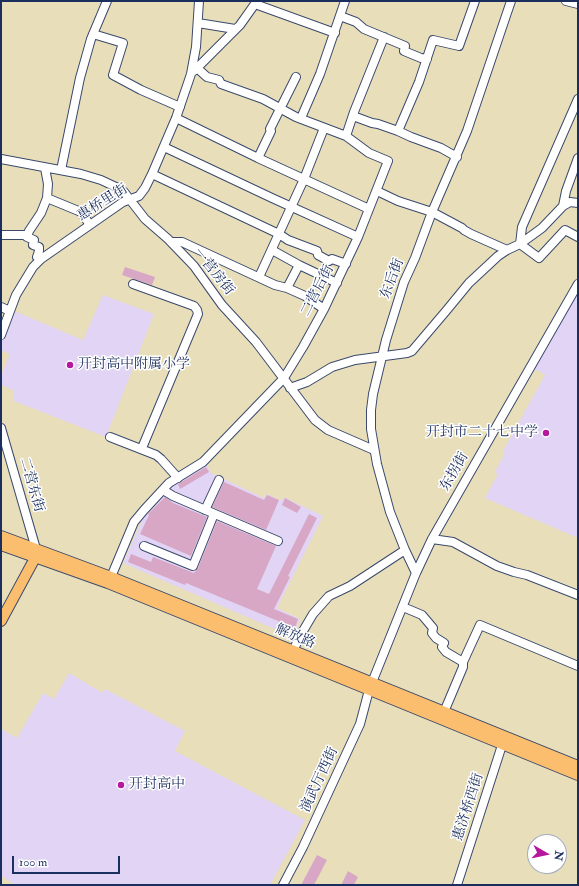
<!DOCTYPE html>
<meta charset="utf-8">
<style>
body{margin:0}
#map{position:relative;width:579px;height:886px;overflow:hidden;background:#e8dfba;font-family:"IM FELL Double Pica",serif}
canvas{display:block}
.frame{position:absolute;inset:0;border:2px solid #1b2f5e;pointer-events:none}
.north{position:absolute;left:527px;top:834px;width:40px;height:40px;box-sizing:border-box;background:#fff;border:1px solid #a4acbf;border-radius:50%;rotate:99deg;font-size:11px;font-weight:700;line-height:16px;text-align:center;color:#1b2f5e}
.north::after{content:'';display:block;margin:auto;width:14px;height:18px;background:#b5179e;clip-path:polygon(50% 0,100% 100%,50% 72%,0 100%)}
.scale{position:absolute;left:12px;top:856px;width:108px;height:18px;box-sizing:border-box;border:2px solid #1b2f5e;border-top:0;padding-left:5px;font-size:12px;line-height:14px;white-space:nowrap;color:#1b2f5e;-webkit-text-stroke:3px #fff;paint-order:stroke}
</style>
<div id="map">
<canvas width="579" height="886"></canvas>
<div class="frame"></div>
<div class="north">N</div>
<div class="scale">100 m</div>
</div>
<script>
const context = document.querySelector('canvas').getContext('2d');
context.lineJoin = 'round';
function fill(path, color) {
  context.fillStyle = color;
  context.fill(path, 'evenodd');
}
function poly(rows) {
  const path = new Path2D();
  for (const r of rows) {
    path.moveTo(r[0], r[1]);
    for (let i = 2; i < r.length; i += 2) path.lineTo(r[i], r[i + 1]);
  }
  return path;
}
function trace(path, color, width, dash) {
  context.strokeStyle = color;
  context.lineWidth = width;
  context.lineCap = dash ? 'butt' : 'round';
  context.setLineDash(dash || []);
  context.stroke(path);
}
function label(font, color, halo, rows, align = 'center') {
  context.font = font + ' "IM FELL Double Pica","Noto Serif SC",serif';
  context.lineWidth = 3;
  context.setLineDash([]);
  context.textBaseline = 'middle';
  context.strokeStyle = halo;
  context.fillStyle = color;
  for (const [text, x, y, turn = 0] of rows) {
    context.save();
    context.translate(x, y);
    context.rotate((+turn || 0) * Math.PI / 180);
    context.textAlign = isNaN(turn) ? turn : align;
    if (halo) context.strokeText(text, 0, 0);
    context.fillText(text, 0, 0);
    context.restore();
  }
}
fill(poly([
 [578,290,578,538,485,498,498,474,495,472,505,453,503,451,545,375,535,369],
 [103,295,154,314,106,437,14,401,13,390,1,385,1,376,10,354,1,350,1,342,14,311,83,340],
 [206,464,211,473,264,498,267,494,282,501,284,497,323,516,277,608,300,619,293,637,123,563,146,512,171,485],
 [69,673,103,693,105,689,185,731,175,751,305,820,270,885,16,885,1,876,1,729,17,738,43,693,54,699]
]), '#e1d4f4');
fill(poly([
 [125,267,155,277,152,285,122,275],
 [206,467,209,472,180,489,178,484],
 [224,482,264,500,267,495,279,500,266,530,212,507],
 [165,497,173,503,207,517,191,556,140,534,149,515,148,514],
 [285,498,301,507,297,513,282,505],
 [309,514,317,518,288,576,290,577,274,609,298,619,295,628,186,583,185,585,128,562,131,554,151,562,153,557,194,573,198,568,217,521,276,546,257,589,269,594],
 [317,855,327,860,314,885,301,885],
 [348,871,358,877,354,885,341,885]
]), '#d9a7c6');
const minor = poly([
 [566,1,578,4],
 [255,4,335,33],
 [340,16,356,22,364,29,405,46,404,51,421,58,427,59],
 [198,23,235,29],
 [93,34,123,43,113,75,141,90,180,107],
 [194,71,240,25,257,1],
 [578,99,522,227,520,244,539,258,565,230,578,237],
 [353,116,372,123,378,124,398,131,411,137,441,148,457,157],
 [176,118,258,158,369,209],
 [301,118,320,74,345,1],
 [398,131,419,82,433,40,459,46,475,1],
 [346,136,354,112,384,37],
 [164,147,272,198,358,237],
 [258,158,271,131,270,129,296,77],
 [1,159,81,174,101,180,116,187,124,192,145,219,168,239,194,266,222,305,256,342,315,420,328,430,374,450],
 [61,170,80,78,91,39,107,1],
 [152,174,279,234,288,240,317,251,318,255,329,261,332,259,346,264],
 [377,191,398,201,432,212,462,228,464,230,471,234,507,250],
 [47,198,81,212,90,225],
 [563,206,566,191,578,158],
 [1,235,27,235],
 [171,242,182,242,275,285,287,288,305,296,324,309],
 [272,250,299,265,337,283],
 [41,259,37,257,39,251,39,247,33,245,34,240,27,237,29,231,41,213,47,198,48,184,45,168],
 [259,277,304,179,324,128],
 [133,284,194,306,197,310,198,314,142,448],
 [287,288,299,265],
 [1,307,10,311],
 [1,335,16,295,33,267,41,259,123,202,139,196,145,188,152,174,176,118,191,74,196,47,199,1],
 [290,388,307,382,332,367,355,360,407,353,412,351,446,311,469,283,498,256,507,250,520,244,542,228,563,206,570,202,578,203],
 [1,428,36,549],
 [110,437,156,455,161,459,178,478],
 [163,490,173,496,278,541],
 [205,510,219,480],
 [432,539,453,542,497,566,514,572,527,575,578,595],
 [144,546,193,566,214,514],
 [416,573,405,550,390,512,377,464,371,429,371,410,373,394,386,340,404,282,415,258,432,212,467,131,511,1],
 [111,577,134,522,144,510,169,483,203,462,284,378,303,347,324,309,358,237,388,161,369,153,346,136,296,117,263,99,221,84,219,80,207,77,197,68],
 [403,607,422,615,433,628,432,633,436,638,444,643,442,647,446,652,463,662],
 [293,651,300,636,313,614,329,596,350,586,405,550],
 [444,712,463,667,463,662,480,625,578,666],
 [283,885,303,847,360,724,369,690,416,573,432,539,578,284],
 [457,885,504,739]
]);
const major = poly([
 [1,536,111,577,578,766],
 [1,545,108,583,578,775],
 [1,621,35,558,36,553]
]);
trace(minor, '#3a496c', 10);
trace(major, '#3a496c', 12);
trace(minor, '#fff', 8);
trace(major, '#fbbd6e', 10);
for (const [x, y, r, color] of [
 [70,365,4,"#b5179e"],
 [546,433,4,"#b5179e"],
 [121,785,4,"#b5179e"]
]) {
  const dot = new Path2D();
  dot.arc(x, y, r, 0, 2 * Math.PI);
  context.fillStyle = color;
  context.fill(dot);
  trace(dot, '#fff', 1.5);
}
label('14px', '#1b2f5e', '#fff', [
 ["惠桥里街",103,203,-32],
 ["一营房街",213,272,51],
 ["东后街",393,279,-69],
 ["二营后街",318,291,-63],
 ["东拐街",455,472,-60],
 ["二营东街",31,485,74],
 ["解放路",295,637,22],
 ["演武厅西街",320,780,-65],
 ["惠济桥西街",469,807,-72]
]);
label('14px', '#1b2f5e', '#fff', [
 ["开封高中附属小学",78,365],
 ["开封市二十七中学",538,433,"right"],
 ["开封高中",129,785]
], 'left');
</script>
